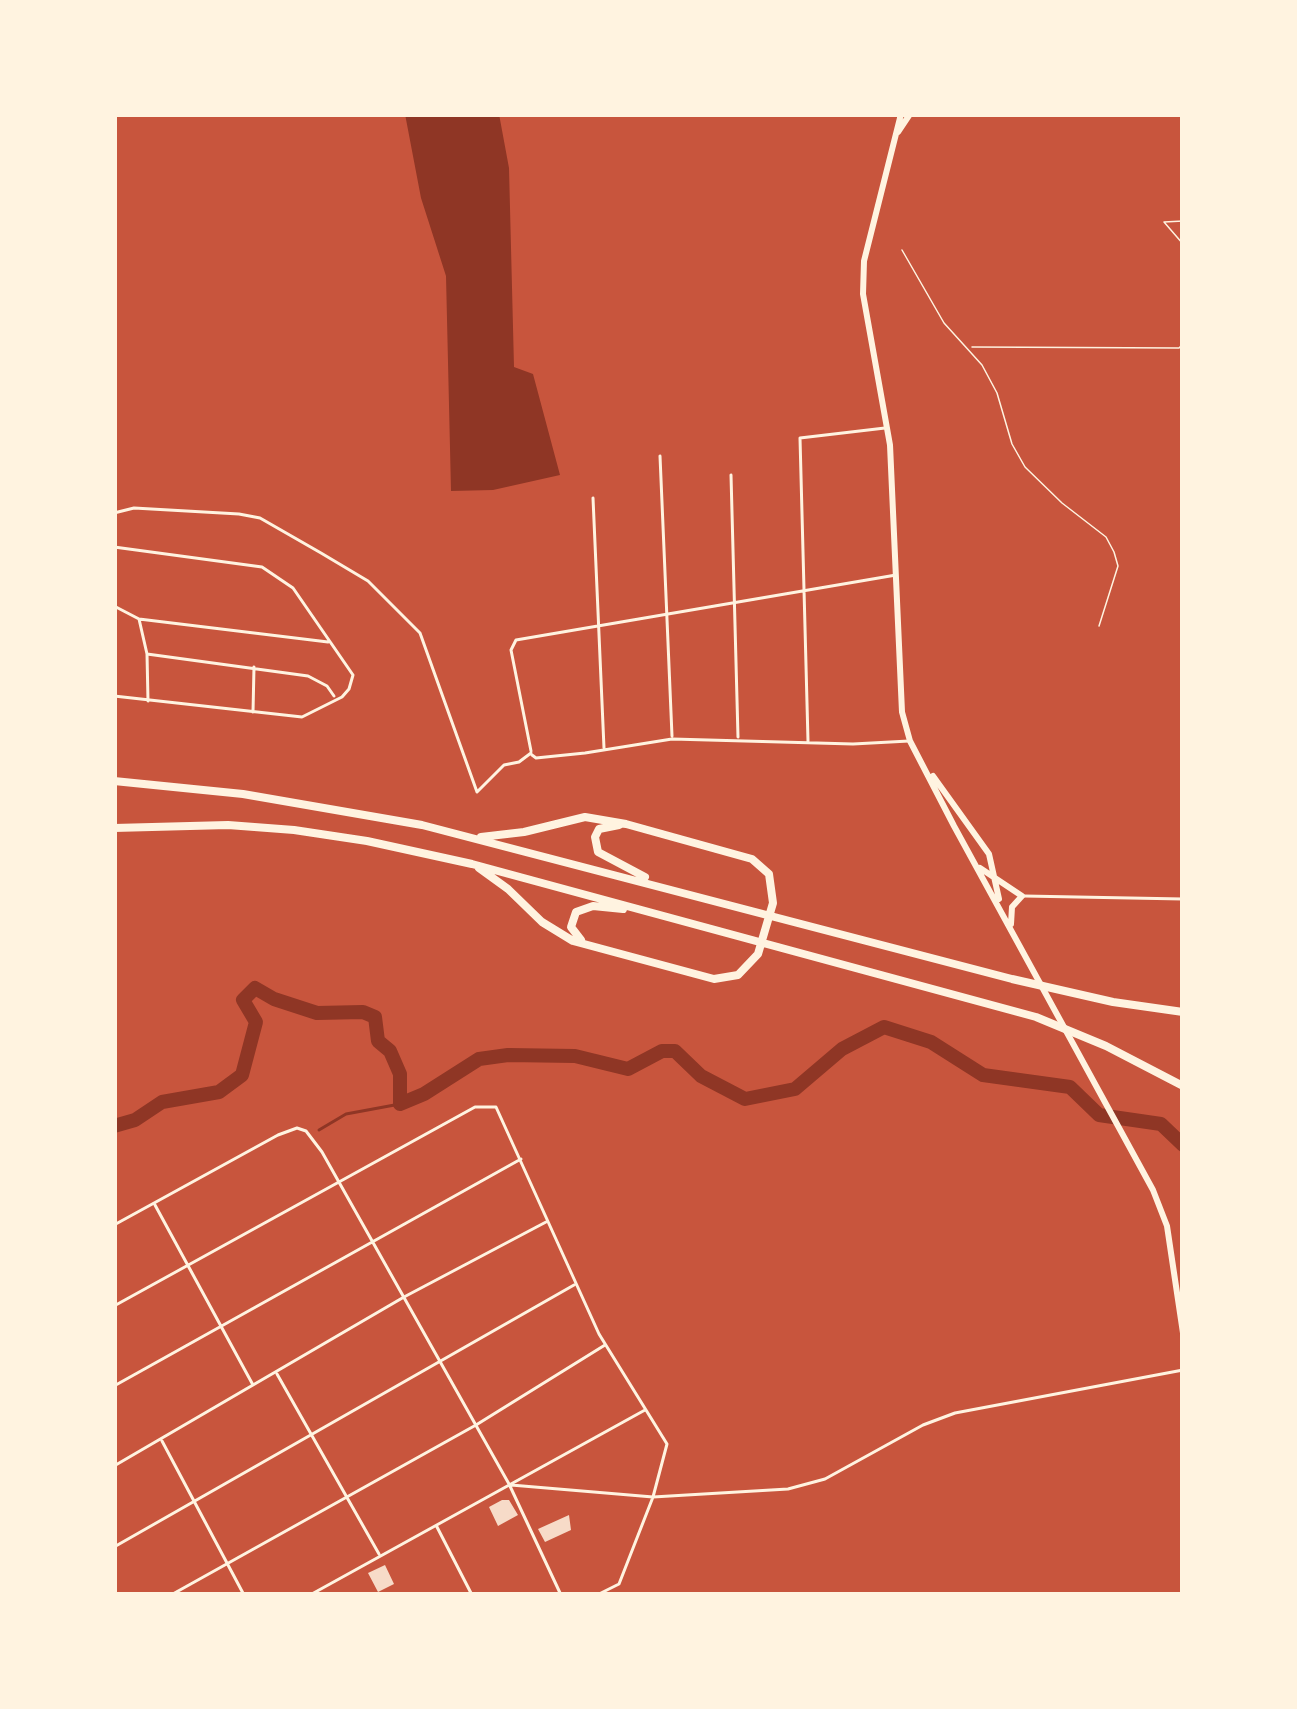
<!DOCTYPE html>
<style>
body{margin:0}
#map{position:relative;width:1297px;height:1709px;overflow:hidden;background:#c8553d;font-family:"Times New Roman",serif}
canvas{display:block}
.frame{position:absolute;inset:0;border:117px solid #fff3e0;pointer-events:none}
</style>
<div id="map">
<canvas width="1297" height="1709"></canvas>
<div class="frame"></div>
</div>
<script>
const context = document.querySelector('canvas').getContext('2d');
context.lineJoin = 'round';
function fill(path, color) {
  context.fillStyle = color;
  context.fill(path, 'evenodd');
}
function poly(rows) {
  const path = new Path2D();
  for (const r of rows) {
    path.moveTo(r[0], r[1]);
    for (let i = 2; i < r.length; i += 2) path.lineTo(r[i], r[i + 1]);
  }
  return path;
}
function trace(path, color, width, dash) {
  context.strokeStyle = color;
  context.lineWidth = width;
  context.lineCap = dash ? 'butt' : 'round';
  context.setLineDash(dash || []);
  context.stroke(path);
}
fill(poly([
 [405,114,499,114,509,168,514,367,533,374,560,475,493,490,451,491,446,276,421,198]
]), '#8f3625');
trace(poly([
 [319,1130,346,1114,400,1104]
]), '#8f3625', 3);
trace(poly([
 [114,1126,135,1120,162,1102,219,1092,242,1075,256,1022,243,1000,255,988,274,999,317,1013,363,1012,375,1017,378,1041,390,1051,400,1074,400,1104,424,1094,479,1059,508,1055,575,1056,628,1069,662,1051,675,1051,701,1076,745,1099,795,1089,842,1049,884,1027,931,1042,983,1075,1070,1087,1099,1115,1161,1124,1183,1145]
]), '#8f3625', 14);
fill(poly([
 [502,1500,509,1500,518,1515,498,1526,489,1507],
 [569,1515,571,1530,545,1542,538,1529],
 [385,1565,394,1584,378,1592,368,1573]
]), '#f7dbc8');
trace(poly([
 [1183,221,1164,222,1183,244],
 [902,250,944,323,982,365,997,393,1012,444,1025,467,1062,503,1106,537,1114,552,1118,566,1099,626],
 [972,347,1179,348,1183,344]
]), '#fff3e0', 1.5);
trace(poly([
 [660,456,672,736],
 [731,475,738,737],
 [593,498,604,748],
 [114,513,134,508,239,514,260,518,321,553,368,581,420,633,477,792,504,765,519,762,531,753],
 [114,547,262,567,293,588,353,675,349,689,342,697,302,717,114,696],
 [114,606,139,619,147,654,148,701],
 [139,619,328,642],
 [147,654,308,676,327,686,334,696],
 [253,712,254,667],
 [808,741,800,438,885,428],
 [531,751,511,650,516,640,896,575],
 [532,755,536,758,585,753,672,739,853,744,909,741],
 [1024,896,1183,899],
 [155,1205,253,1385],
 [114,1225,278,1135,297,1128,306,1131,322,1152,509,1484,561,1595],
 [114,1306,475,1107,496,1107,599,1334,667,1444,653,1497,619,1584,597,1595],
 [277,1374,379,1554],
 [114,1386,521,1159],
 [162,1441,244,1595],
 [114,1466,404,1297,546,1222],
 [511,1485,653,1497,788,1489,825,1479,923,1425,955,1413,1183,1370],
 [437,1527,472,1595],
 [114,1547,574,1285],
 [171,1595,476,1425,605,1345],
 [310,1595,645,1410]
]), '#fff3e0', 3);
trace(poly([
 [901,114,864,261,863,294,890,445,902,712,910,741,954,826,1153,1190,1167,1226,1183,1333],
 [898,132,910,114],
 [933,776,989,854,999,899],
 [980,868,1022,896],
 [1011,924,1012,907,1022,896]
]), '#fff3e0', 6);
trace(poly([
 [114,781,243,794,422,825,1012,979,1113,1002,1183,1012],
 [619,825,599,829,595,837,598,852,645,877],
 [114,828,228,825,294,830,367,841,472,864,1036,1017,1106,1046,1183,1086],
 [479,868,508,889,542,922,573,941,714,979,738,975,758,954,773,903,769,874,752,859,626,824,585,817,524,832,481,837],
 [581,940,571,927,576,912,593,906,623,909]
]), '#fff3e0', 8);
</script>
